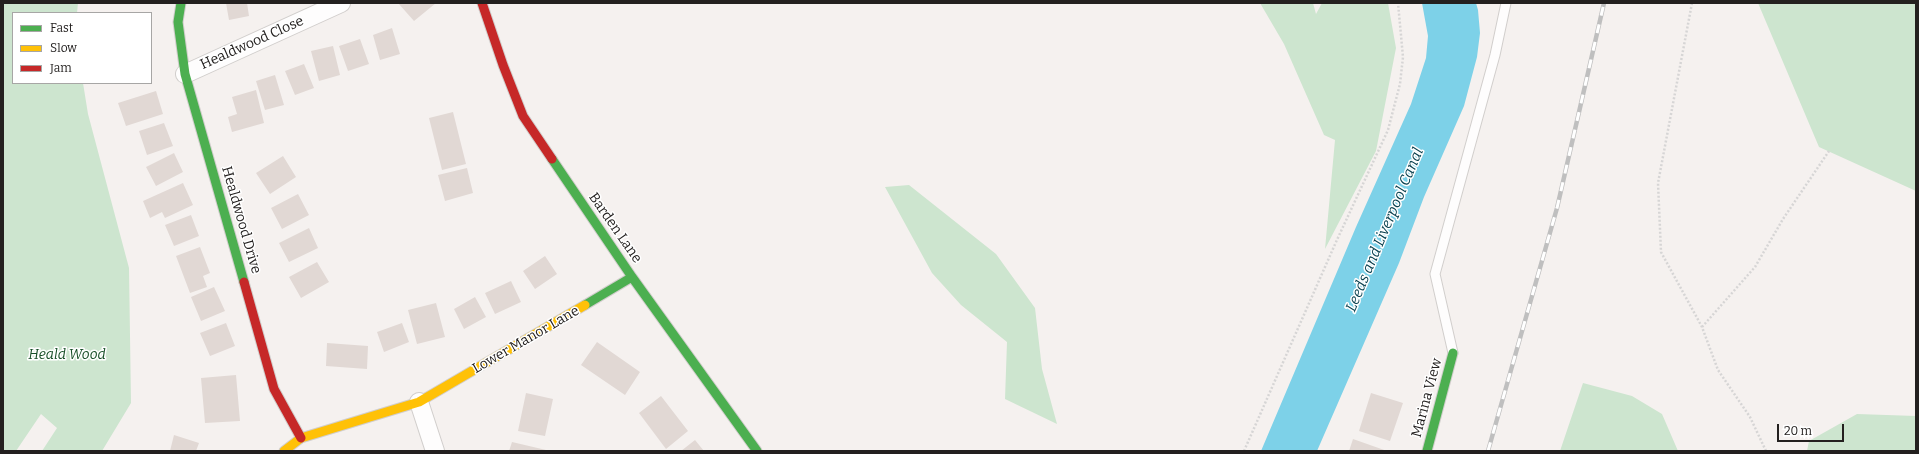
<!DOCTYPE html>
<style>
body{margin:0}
#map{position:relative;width:1919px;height:454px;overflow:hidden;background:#f5f1ef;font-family:Bitter,serif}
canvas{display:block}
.frame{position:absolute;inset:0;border:4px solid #23201f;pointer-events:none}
.legend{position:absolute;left:12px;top:12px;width:140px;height:72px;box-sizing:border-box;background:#fff;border:1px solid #a7a6a5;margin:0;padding:5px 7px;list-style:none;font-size:12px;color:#23201f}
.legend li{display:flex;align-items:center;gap:8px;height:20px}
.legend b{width:20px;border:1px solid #a7a6a5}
.scale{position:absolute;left:1777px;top:424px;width:67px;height:18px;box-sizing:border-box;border:2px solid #23201f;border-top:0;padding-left:5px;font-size:12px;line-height:14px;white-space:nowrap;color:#23201f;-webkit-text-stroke:3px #fff;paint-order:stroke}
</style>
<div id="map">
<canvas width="1919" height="454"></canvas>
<div class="frame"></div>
<ul class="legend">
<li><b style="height:5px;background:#4caf50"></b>Fast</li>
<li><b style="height:5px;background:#ffc107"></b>Slow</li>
<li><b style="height:5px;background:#c62828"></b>Jam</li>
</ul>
<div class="scale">20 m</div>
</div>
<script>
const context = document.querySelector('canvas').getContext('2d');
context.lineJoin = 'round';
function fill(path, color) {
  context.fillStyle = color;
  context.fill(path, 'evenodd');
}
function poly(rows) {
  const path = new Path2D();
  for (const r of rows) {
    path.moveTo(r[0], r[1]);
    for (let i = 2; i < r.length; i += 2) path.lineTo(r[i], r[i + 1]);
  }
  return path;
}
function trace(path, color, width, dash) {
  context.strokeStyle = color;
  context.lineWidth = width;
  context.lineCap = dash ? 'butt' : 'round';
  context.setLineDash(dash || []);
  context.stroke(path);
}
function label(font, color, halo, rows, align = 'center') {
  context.font = font + ' Bitter,serif';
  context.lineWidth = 3;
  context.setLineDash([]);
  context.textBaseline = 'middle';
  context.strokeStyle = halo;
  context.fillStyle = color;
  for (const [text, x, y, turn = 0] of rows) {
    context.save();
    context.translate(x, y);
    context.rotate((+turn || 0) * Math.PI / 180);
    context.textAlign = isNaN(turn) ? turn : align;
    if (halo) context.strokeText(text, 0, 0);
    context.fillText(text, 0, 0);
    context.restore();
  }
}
fill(poly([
 [3,3,78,3,77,13,13,13,13,83,83,83,88,114,129,268,131,403,102,451,42,451,57,428,41,414,16,451,3,451],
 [1260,3,1313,3,1316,14,1322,3,1388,3,1396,48,1376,151,1325,249,1335,140,1324,135,1284,44],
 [1758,3,1916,3,1916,191,1819,147],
 [909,185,996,254,1035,308,1042,369,1057,424,1005,399,1007,342,961,305,932,273,885,187],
 [1583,383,1632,396,1662,414,1678,451,1560,451],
 [1857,414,1916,416,1916,451,1807,451,1809,441]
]), '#cde5cf');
fill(poly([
 [1422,3,1476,3,1478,10,1480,33,1477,57,1464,106,1424,197,1399,263,1317,451,1261,451,1356,227,1411,104,1426,58,1428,36]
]), '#7dd1e8');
fill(poly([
 [226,3,247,3,249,16,229,20],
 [398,3,436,3,414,21],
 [392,28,400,54,380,60,373,35],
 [360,39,369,64,348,71,339,46],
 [333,46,340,75,319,81,311,51],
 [304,64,314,88,295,95,285,71],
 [275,75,284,105,265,110,256,81],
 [256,90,264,123,232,132,228,117,237,114,232,97],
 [156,91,163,114,126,126,118,103],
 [453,112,466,164,442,170,429,118],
 [164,123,173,146,147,155,139,131],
 [174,153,183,172,156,186,146,167],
 [283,156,296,177,270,194,256,173],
 [467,168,473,193,445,201,438,175],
 [183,183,193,205,165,218,162,212,150,218,143,201],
 [298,194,309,215,282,229,271,208],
 [191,215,199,236,174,246,165,225],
 [309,228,318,248,289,262,279,243],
 [200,247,210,273,203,276,207,287,190,293,176,256],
 [545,256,557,274,535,289,523,271],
 [317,262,329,282,301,298,289,277],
 [511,281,521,302,495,314,485,293],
 [214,287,225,311,201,321,191,297],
 [475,297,486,317,464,329,454,309],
 [436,303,445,337,417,344,408,310],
 [226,323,235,346,210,356,200,333],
 [402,323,409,342,384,352,377,332],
 [597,342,640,372,625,395,581,365],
 [327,343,368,346,367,369,326,366],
 [236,375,240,421,205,423,201,378],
 [526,393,553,399,545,436,518,431],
 [1371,393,1403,403,1390,441,1359,431],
 [661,396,688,431,666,449,639,413],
 [174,435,199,443,196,451,170,451],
 [1353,439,1387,451,1349,451],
 [695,440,704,451,681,451],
 [512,442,546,450,546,451,509,451]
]), '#e1d8d4');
const lane = poly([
 [1453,353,1435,274,1495,55,1506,3]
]);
const street = poly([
 [185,74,341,3],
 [419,402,435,451]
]);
const fast = poly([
 [181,3,178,22,185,74,244,282],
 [552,159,632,277,757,451],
 [585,305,632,277],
 [1427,451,1453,353]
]);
const slow = poly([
 [284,451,301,438,419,402,585,305]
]);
const jam = poly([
 [482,3,503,65,523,116,552,159],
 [244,282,274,389,301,438]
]);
trace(lane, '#d1cecc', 11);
trace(street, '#d1cecc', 20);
trace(fast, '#d1cecc', 11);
trace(slow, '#d1cecc', 11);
trace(jam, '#d1cecc', 11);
trace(poly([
 [1692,3,1658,183,1661,252,1702,327,1718,370,1750,417,1766,451],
 [1702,327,1755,267,1783,219,1829,151],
 [1244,451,1336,242,1388,130,1400,84,1403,57,1398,3]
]), '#d6d5d5', 2.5, [2, 2]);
trace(lane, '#fefdfd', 9);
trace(street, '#fefdfd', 18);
trace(fast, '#4caf50', 9);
trace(slow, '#ffc107', 9);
trace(jam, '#c62828', 9);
const rail = poly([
 [1488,451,1557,208,1604,3]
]);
trace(rail, '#bfbfbf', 4.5);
trace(rail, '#fff', 3, [9]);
label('14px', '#23201f', '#fff', [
 ["Healdwood Close",252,43,-24],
 ["Healdwood Drive",241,220,74],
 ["Barden Lane",615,228,55],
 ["Lower Manor Lane",526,340,-30],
 ["Marina View",1427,398,-75]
]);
label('italic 14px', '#184f28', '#fff', [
 ["Heald Wood",67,355]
]);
label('italic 15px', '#09414f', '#fff', [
 ["Leeds and Liverpool Canal",1385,230,-67]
]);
</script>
